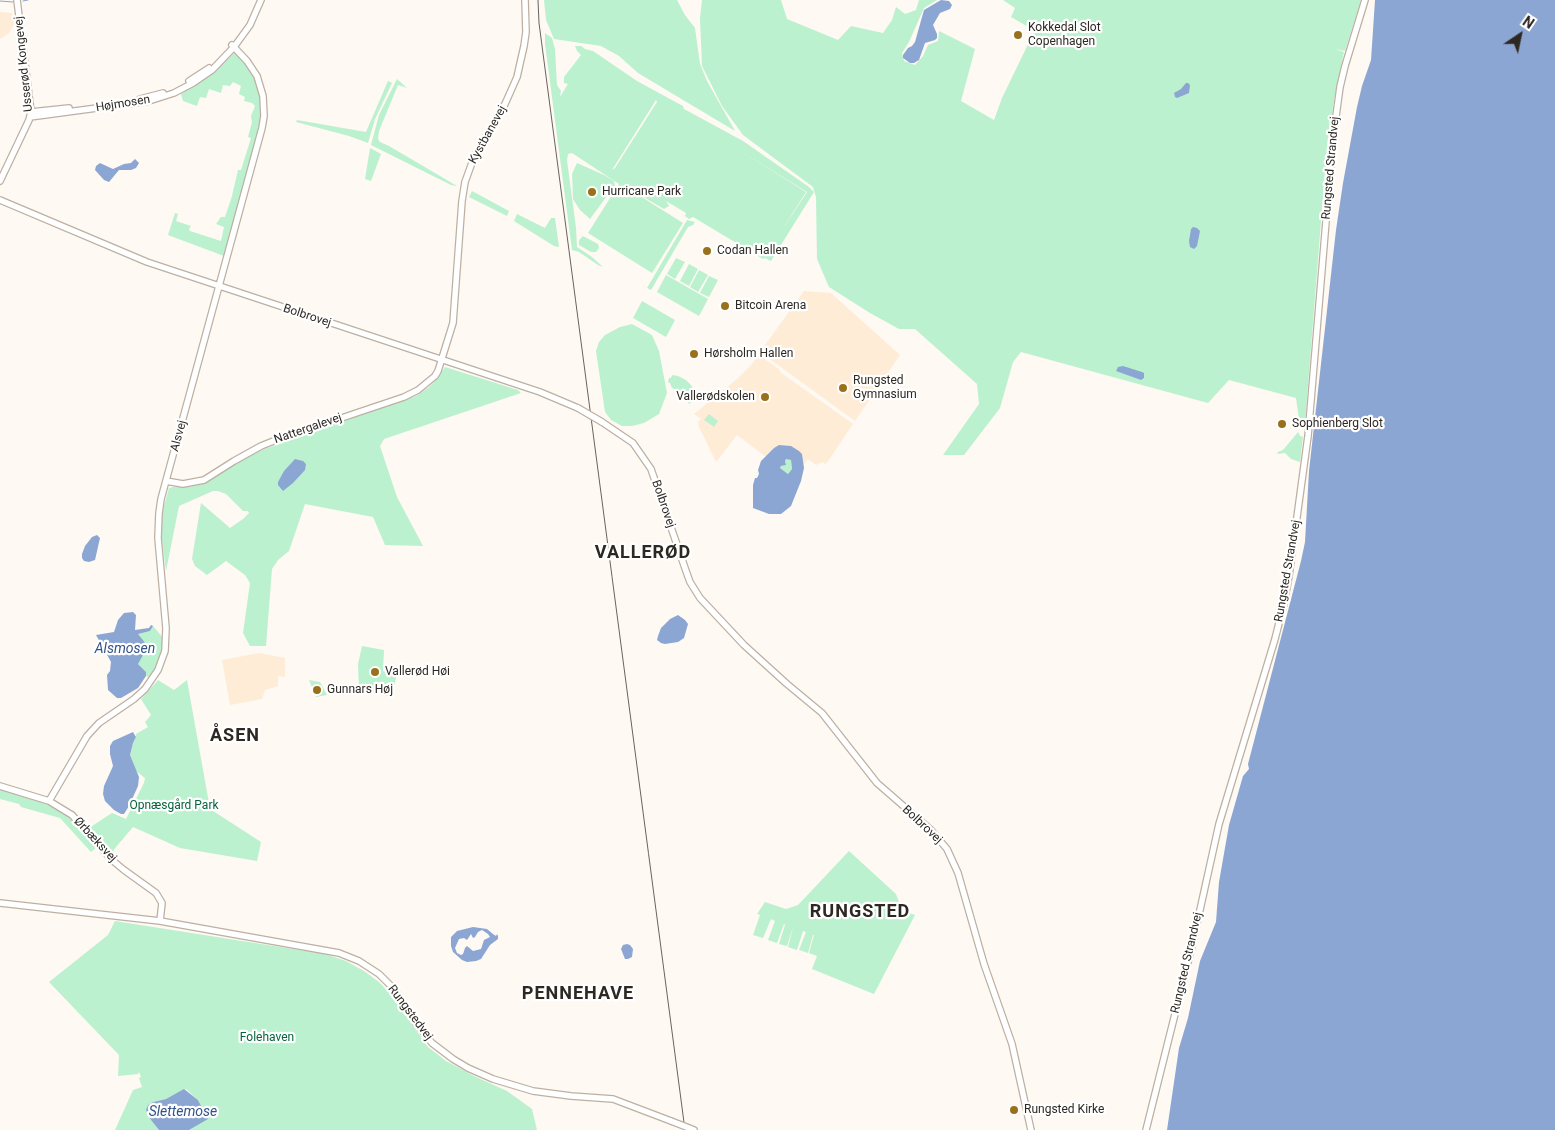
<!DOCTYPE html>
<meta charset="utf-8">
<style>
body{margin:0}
#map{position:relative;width:1555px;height:1130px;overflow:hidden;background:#fef9f2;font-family:Roboto,sans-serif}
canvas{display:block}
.north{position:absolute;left:1495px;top:10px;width:50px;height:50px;-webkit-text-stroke:4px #fff;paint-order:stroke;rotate:34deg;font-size:14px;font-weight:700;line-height:20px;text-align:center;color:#2d2822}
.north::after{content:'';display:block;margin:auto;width:18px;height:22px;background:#2d2822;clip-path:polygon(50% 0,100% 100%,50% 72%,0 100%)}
</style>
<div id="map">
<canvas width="1555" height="1130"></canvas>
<div class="north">N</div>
</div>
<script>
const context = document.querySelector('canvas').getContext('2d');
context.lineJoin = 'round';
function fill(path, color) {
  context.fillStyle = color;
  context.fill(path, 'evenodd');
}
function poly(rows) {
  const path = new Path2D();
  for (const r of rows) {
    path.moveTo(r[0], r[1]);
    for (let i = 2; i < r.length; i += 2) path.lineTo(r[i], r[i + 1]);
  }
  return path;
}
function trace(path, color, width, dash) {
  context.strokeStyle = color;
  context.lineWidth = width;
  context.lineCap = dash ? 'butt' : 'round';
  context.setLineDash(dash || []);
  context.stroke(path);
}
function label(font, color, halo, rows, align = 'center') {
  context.font = font + ' Roboto,sans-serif';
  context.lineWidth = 4.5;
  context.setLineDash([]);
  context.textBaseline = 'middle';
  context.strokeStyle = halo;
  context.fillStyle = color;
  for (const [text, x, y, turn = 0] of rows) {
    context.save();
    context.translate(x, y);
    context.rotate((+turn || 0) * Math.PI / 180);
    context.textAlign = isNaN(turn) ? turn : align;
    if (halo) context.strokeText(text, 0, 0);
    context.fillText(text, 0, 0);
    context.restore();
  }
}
fill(poly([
 [0,12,12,13,14,24,9,33,0,39],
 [804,291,831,293,900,355,855,421,760,352],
 [759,355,780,370,780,372,853,424,826,464,822,462,816,465,808,459,804,464,770,460,737,435,716,462,699,427,698,422,701,419,694,414,736,380,751,365],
 [259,653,285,658,285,677,278,676,278,686,265,690,262,699,230,705,222,660]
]), '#feecd6');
fill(poly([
 [544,0,677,0,685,15,695,28,700,64,707,81,735,131,638,73,619,56,601,46,554,39,546,20],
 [702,0,781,0,787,19,838,40,851,26,883,33,892,20,896,7,905,14,916,10,919,0,937,0,924,8,909,42,902,53,904,61,915,65,923,56,928,45,938,41,939,31,975,49,961,101,994,120,1002,98,1033,34,1037,32,1011,17,1015,8,1003,0,1361,0,1345,51,1335,49,1344,52,1335,94,1327,146,1305,423,1300,426,1296,398,1229,380,1208,403,1021,352,1013,362,1000,408,964,455,943,455,979,404,977,384,915,329,899,329,870,313,829,287,817,259,816,197,813,187,743,135,722,106,702,66,700,18],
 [545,33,552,38,555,49,557,85,561,91,560,97,568,84,564,83,564,77,581,55,577,51,575,46,581,46,585,49,593,51,637,81,670,99,683,106,684,109,743,141,809,187,814,192,771,261,765,258,763,259,693,217,689,219,685,216,686,213,666,201,669,206,664,209,621,184,683,223,652,273,588,233,619,184,572,153,568,154,567,160,576,228,577,247,592,257,603,267,598,265,579,252,572,250,545,44],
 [656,100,657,102,615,168,612,170],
 [736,148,807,192,780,233,806,192],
 [234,53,239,54,250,69,256,81,260,93,261,118,260,129,224,256,168,235,175,213,178,214,176,221,191,226,189,229,190,231,221,241,224,227,216,224,221,217,225,217,232,196,238,170,241,170,251,138,248,137,252,122,251,116,255,106,252,103,244,101,245,97,239,94,241,86,233,82,230,86,223,85,221,93,209,89,206,98,200,97,197,106,183,101,181,94,212,74],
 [397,79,407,88,398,85,379,131,378,139,380,142,389,146,457,186,451,185,371,145,379,115],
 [388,81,392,83,375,119,368,143,349,136,296,122,297,120,366,132],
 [370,148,381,154,371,181,365,179],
 [577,163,604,175,614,181,615,185,590,219,580,210,573,199,572,174],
 [472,191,509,211,507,216,469,197],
 [517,214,545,228,551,218,555,218,559,247,554,246,514,221],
 [687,220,695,222,693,225,688,227,651,290,647,288],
 [583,236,598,244,599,248,596,252,591,252,579,245,579,240],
 [676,258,685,262,675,279,667,274],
 [689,264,698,269,689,286,680,281],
 [699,270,708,275,698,292,690,287],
 [666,275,708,299,699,316,657,292],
 [709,276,718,280,709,297,700,293],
 [642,301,675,320,666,337,633,318],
 [632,324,652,335,659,351,667,393,659,414,644,423,632,426,622,426,611,420,605,412,596,351,599,342,605,335,620,327],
 [445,367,518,390,521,393,384,439,380,446,397,497,423,546,385,545,373,517,305,504,289,551,278,560,272,569,266,646,250,646,243,633,250,583,245,575,226,561,207,575,195,566,192,559,201,503,230,528,243,519,249,513,248,511,243,511,226,494,218,491,213,491,179,506,166,571,162,540,162,513,169,488,173,487,189,487,209,481,238,462,262,450,416,396,429,387,437,379],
 [672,375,678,376,686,380,691,385,698,397,689,404,679,391,672,388,670,383,668,382,669,378,671,378],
 [709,414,718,421,714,427,704,420],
 [1298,432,1300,436,1303,437,1300,462,1291,459,1285,453,1277,454,1278,452,1283,450],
 [786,459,791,460,792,469,788,474,780,468,781,466,786,465,785,461],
 [153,626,164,639,163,650,156,670,150,678,146,676,146,672,138,664,137,634,150,631],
 [362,646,384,650,383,671,397,675,391,697,359,690,358,664],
 [158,680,174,690,187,680,210,809,261,842,257,861,180,848,133,827,111,853,89,828,112,813,126,819,144,783,145,778,136,771,130,755,133,743,136,737,136,734,148,727,145,722,151,715,141,699],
 [309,680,320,682,327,695,316,697],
 [0,788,46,803,60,810,76,824,96,848,91,852,60,818,21,807,19,804,0,799],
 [849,851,896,894,902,910,915,915,874,994,812,969,817,956,809,953,814,935,813,935,808,953,799,950,806,932,803,931,797,950,788,947,793,927,787,946,779,944,785,925,784,924,777,943,768,940,775,921,771,919,763,938,753,935,760,915,757,914,765,902,786,909,798,905],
 [115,921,325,954,346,961,364,971,379,982,392,996,428,1047,446,1061,476,1077,507,1091,532,1109,537,1130,189,1130,208,1118,198,1100,186,1089,166,1099,153,1102,151,1120,159,1130,115,1130,133,1090,142,1087,139,1078,141,1077,139,1072,138,1074,118,1076,119,1055,49,982,108,935]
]), '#bbf1cf');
fill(poly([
 [941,0,949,1,952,5,950,9,940,13,933,25,937,34,937,38,935,40,925,43,919,60,914,63,910,63,903,58,903,55,908,48,912,46,915,42,924,10],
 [1375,0,1555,0,1555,1130,1167,1130,1179,1048,1188,1018,1200,961,1216,922,1219,882,1229,825,1243,776,1249,769,1248,764,1301,561,1305,542,1309,471,1336,230,1343,183,1357,107,1362,86,1371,60],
 [1186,83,1188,83,1190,85,1189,93,1177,98,1175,97,1174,93,1181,89],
 [135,159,139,163,136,168,131,170,119,170,109,182,104,180,95,170,96,166,100,163,113,169,124,164,131,163],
 [1193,227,1197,228,1200,231,1197,246,1194,249,1190,247,1189,241,1191,229],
 [1123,366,1142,372,1144,373,1144,378,1141,380,1116,371,1118,367],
 [779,445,791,446,799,451,802,454,804,468,801,481,791,506,781,514,769,514,753,508,753,485,755,478,757,478,759,474,758,470,761,461,774,448],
 [786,459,791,460,792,469,788,474,780,468,781,466,786,465,785,461],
 [295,459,303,461,306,464,305,470,293,483,283,491,278,485,278,482,284,471],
 [97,535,100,538,95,560,89,562,84,561,82,558,82,554,85,546,92,537],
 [133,612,136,615,135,630,149,628,151,625,153,626,150,631,138,634,146,644,147,648,138,664,146,672,146,676,138,688,121,698,117,698,108,690,107,675,110,671,111,662,96,635,114,632,118,620,124,613],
 [678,615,685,620,688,624,684,638,678,642,665,644,661,643,657,640,658,636,661,628,670,619],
 [133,732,136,737,133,743,130,755,139,777,138,786,129,806,124,814,121,814,114,810,105,801,103,794,104,786,113,766,110,754,110,746,113,741],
 [473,927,487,929,493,934,496,936,497,934,498,936,498,939,490,945,481,959,476,961,467,962,462,960,453,952,451,946,451,937,457,931],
 [482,930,488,934,490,937,484,940,481,949,473,951,467,946,465,948,463,954,461,955,457,953,455,948,459,939,464,938,467,940,471,934,473,938,475,937,478,932],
 [627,944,630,945,633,949,632,957,628,959,625,959,621,949,623,945],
 [184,1089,198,1100,208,1119,189,1130,159,1130,151,1120,146,1110,148,1105,153,1102,166,1099]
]), '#8ca6d3');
trace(poly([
 [0,1,13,2],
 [23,1,28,0]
]), '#8ca6d3', 1);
const secondary = poly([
 [189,81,209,68],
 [140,99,163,93],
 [31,112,69,108],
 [30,117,149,101,174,93,193,83,212,70,234,47,250,25,261,0],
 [0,181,29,120,31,112,17,0],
 [0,200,147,262,540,392,578,408],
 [602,422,633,443,651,469,686,571,690,582,700,598,744,645,787,684,822,713,877,783,931,830,947,849,958,873,984,964,1012,1044,1031,1130],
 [166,481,183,484,204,480,234,461,261,446,276,440,404,397,418,390,435,376,438,371,453,323,462,201,465,182,474,157,505,104,517,77,524,46,526,32,525,0],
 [0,786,49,801,72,815,112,860,124,870,156,893,162,903,160,921],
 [49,801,87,736,99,723,134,699,145,689,158,670,165,651,166,628,158,538,159,513,161,499,262,128,264,116,263,96,257,76,247,61,232,45],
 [0,903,160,921,339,953,359,961,379,974,394,989,418,1026,432,1043,453,1059,468,1068,493,1079,533,1091,571,1096,613,1099,671,1121],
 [689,1128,694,1130],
 [1146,1130,1192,946,1219,824,1275,639,1284,603,1289,576,1308,436,1333,138,1340,87,1345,66,1365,0]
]);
trace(secondary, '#bdb0a2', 8);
trace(secondary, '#fff', 5.5);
trace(poly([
 [538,0,539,23,685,1130]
]), '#68635d', 1);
const secondaryBridge = poly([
 [578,408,602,422],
 [671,1121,689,1128]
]);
trace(secondaryBridge, '#bdb0a2', 8, []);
trace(secondaryBridge, '#fff', 5.5);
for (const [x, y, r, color] of [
 [1018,35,5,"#99701c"],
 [592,192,5,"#99701c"],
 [707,251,5,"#99701c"],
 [725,306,5,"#99701c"],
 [694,354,5,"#99701c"],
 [843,388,5,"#99701c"],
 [765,397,5,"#99701c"],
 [1282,424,5,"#99701c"],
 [375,672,5,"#99701c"],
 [317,690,5,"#99701c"],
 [1014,1110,5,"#99701c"]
]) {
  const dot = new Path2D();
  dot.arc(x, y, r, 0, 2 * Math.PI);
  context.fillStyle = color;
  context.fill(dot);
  trace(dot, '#fff', 2);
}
label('12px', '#2d2822', '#fff', [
 ["Kokkedal Slot",1028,28],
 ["Copenhagen",1028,42],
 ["Hurricane Park",602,192],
 ["Codan Hallen",717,251],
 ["Bitcoin Arena",735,306],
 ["Hørsholm Hallen",704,354],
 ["Rungsted",853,381],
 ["Gymnasium",853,395],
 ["Vallerødskolen",755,397,"right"],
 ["Sophienberg Slot",1292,424],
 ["Vallerød Høi",385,672],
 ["Gunnars Høj",327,690],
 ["Rungsted Kirke",1024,1110]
], 'left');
label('12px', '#2d2822', '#fff', [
 ["Usserød Kongevej",24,64,-96],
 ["Højmosen",123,104,-9],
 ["Kystbanevej",488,135,-61],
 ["Rungsted Strandvej",1331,168,-85],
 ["Bolbrovej",307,316,18],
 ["Nattergalevej",308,429,-19],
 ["Alsvej",179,436,-75],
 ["Bolbrovej",663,504,71],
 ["Rungsted Strandvej",1288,571,-80],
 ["Bolbrovej",922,825,43],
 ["Ørbæksvej",95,840,47],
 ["Rungsted Strandvej",1187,963,-77],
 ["Rungstedvej",410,1013,53]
]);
label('12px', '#07643c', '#fff', [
 ["Opnæsgård Park",174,806],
 ["Folehaven",267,1038]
]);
label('italic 14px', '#32528b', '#fff', [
 ["Alsmosen",125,649],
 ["Slettemose",183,1112]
]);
context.letterSpacing = '1px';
label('bold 18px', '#2d2822', '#fff', [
 ["VALLERØD",643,553],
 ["ÅSEN",235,736],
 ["RUNGSTED",860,912],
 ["PENNEHAVE",578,994]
]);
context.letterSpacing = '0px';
</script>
